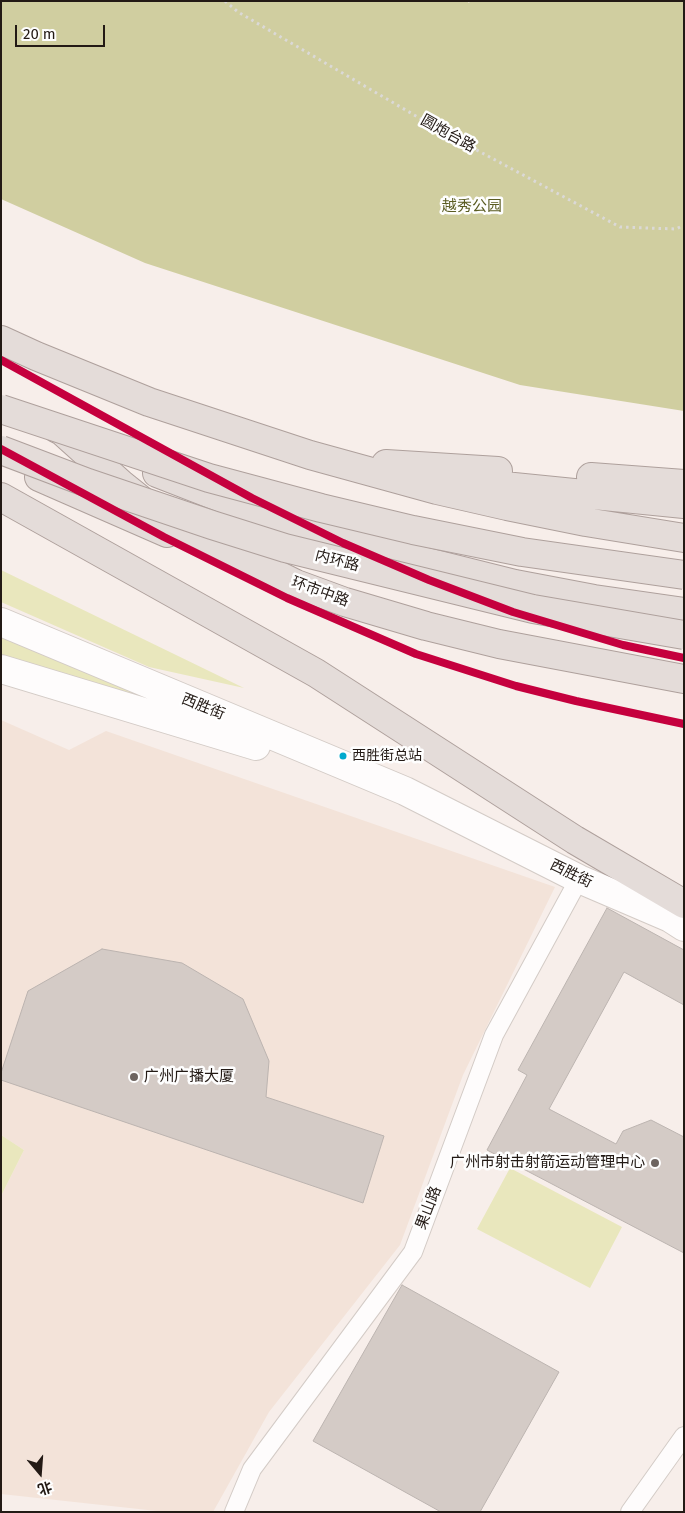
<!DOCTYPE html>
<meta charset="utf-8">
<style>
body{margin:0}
#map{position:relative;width:685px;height:1513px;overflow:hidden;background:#f7eeea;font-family:"Fira Sans","Noto Sans SC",sans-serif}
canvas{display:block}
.frame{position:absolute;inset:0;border:2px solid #231a15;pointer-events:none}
.north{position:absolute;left:15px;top:1448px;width:50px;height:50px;-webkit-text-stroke:4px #fefefe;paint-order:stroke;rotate:162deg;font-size:14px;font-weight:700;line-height:20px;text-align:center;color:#231a15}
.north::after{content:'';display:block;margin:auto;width:18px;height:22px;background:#231a15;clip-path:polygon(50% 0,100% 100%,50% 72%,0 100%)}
.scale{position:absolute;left:15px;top:25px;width:90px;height:22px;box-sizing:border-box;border:2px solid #231a15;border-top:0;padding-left:6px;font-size:15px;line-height:18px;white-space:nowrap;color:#231a15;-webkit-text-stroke:4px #fefefe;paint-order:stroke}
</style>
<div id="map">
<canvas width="685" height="1513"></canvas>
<div class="frame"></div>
<div class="north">北</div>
<div class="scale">20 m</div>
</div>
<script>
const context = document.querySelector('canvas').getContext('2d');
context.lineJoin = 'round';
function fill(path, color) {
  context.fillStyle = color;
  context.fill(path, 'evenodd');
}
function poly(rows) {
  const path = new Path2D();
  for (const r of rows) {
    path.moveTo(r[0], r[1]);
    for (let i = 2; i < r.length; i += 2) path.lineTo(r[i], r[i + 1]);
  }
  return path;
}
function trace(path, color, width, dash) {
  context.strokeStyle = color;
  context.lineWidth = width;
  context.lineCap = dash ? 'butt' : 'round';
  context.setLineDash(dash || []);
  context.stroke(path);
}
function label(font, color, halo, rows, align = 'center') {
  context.font = font + ' "Fira Sans","Noto Sans SC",sans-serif';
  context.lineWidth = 5;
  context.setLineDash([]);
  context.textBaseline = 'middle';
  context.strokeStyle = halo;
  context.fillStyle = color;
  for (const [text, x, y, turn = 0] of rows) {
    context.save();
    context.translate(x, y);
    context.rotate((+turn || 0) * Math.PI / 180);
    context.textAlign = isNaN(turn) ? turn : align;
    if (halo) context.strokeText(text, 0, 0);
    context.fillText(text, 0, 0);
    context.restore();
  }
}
fill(poly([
 [1,720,69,750,106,731,555,887,463,1075,400,1245,269,1412,213,1512,166,1512,1,1494,1,1196,24,1150,1,1135]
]), '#f3e3d9');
fill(poly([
 [1,570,244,688,149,667,1,602],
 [1,630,140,694,128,698,1,656],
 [1,1135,24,1150,1,1196],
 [510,1168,622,1227,590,1288,477,1229]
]), '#e9e7bd');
fill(poly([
 [1,1,467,1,469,3,470,1,684,1,684,411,520,385,145,263,1,199]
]), '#d0cea0');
const building = poly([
 [607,908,684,950,684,1005,624,972,549,1109,616,1144,623,1131,651,1120,684,1137,684,1253,487,1150,527,1075,518,1070,607,908],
 [102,949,182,963,243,999,269,1061,266,1097,384,1136,363,1203,1,1080,1,1073,28,991,102,949],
 [402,1285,559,1372,480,1512,441,1512,313,1441,402,1285]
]);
fill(building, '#d4cbc6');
trace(building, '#bcb4b0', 1);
const service = poly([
 [234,1512,252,1469,413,1252,494,1035,579,879],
 [630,1512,684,1436]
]);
const minor = poly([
 [1,622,405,791,579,879,670,918,684,927],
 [1,669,256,746]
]);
const trunk = poly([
 [1,340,36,356,149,402,310,455,437,490,507,506,586,522,684,538],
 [56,428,62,431,121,484,146,504,179,526,296,584,345,602,426,626,499,644,684,679],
 [386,464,498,471],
 [157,473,265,515,359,545,515,584,594,599,684,612],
 [39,477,167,533],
 [591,477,684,484],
 [474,483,684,504],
 [1,497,316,673,575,840,684,904]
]);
trace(service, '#d3cbc6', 20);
trace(minor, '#d3cbc6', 30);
trace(trunk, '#aea09c', 30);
trace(poly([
 [225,1,238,12,445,133,620,227,676,229,684,225]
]), '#dbd9d7', 3, [2.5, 4]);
trace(service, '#fefcfc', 18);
trace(minor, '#fefcfc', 28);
trace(trunk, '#e4dcd9', 28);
const trunkBridge = poly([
 [1,409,209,478,321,508,413,530,522,552,684,575],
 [1,450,88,483,212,525,285,548,533,609,684,635]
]);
trace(trunkBridge, '#aea09c', 30, []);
trace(trunkBridge, '#e4dcd9', 28);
trace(poly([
 [1,360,252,498,343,543,429,580,513,612,623,645,684,658],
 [1,449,164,537,287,598,416,654,516,686,576,701,684,724]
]), '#c5003e', 8);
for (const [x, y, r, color] of [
 [343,756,4.5,"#00a9ce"],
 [134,1077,5,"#6d6460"],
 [655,1163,5,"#6d6460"]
]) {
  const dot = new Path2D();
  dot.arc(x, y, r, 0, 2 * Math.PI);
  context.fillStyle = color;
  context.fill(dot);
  trace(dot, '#fefefe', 2);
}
label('14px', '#231a15', '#fefefe', [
 ["西胜街总站",352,756]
], 'left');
label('15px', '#231a15', '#fefefe', [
 ["圆炮台路",448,134,29],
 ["内环路",337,561,14],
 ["环市中路",320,592,20],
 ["西胜街",203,707,22],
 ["西胜街",571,874,26],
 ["果山路",429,1208,-69]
]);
label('15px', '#5a5c22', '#fefefe', [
 ["越秀公园",472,207]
]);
label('15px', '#231a15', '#fefefe', [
 ["广州广播大厦",144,1077],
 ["广州市射击射箭运动管理中心",645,1163,"right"]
], 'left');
</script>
